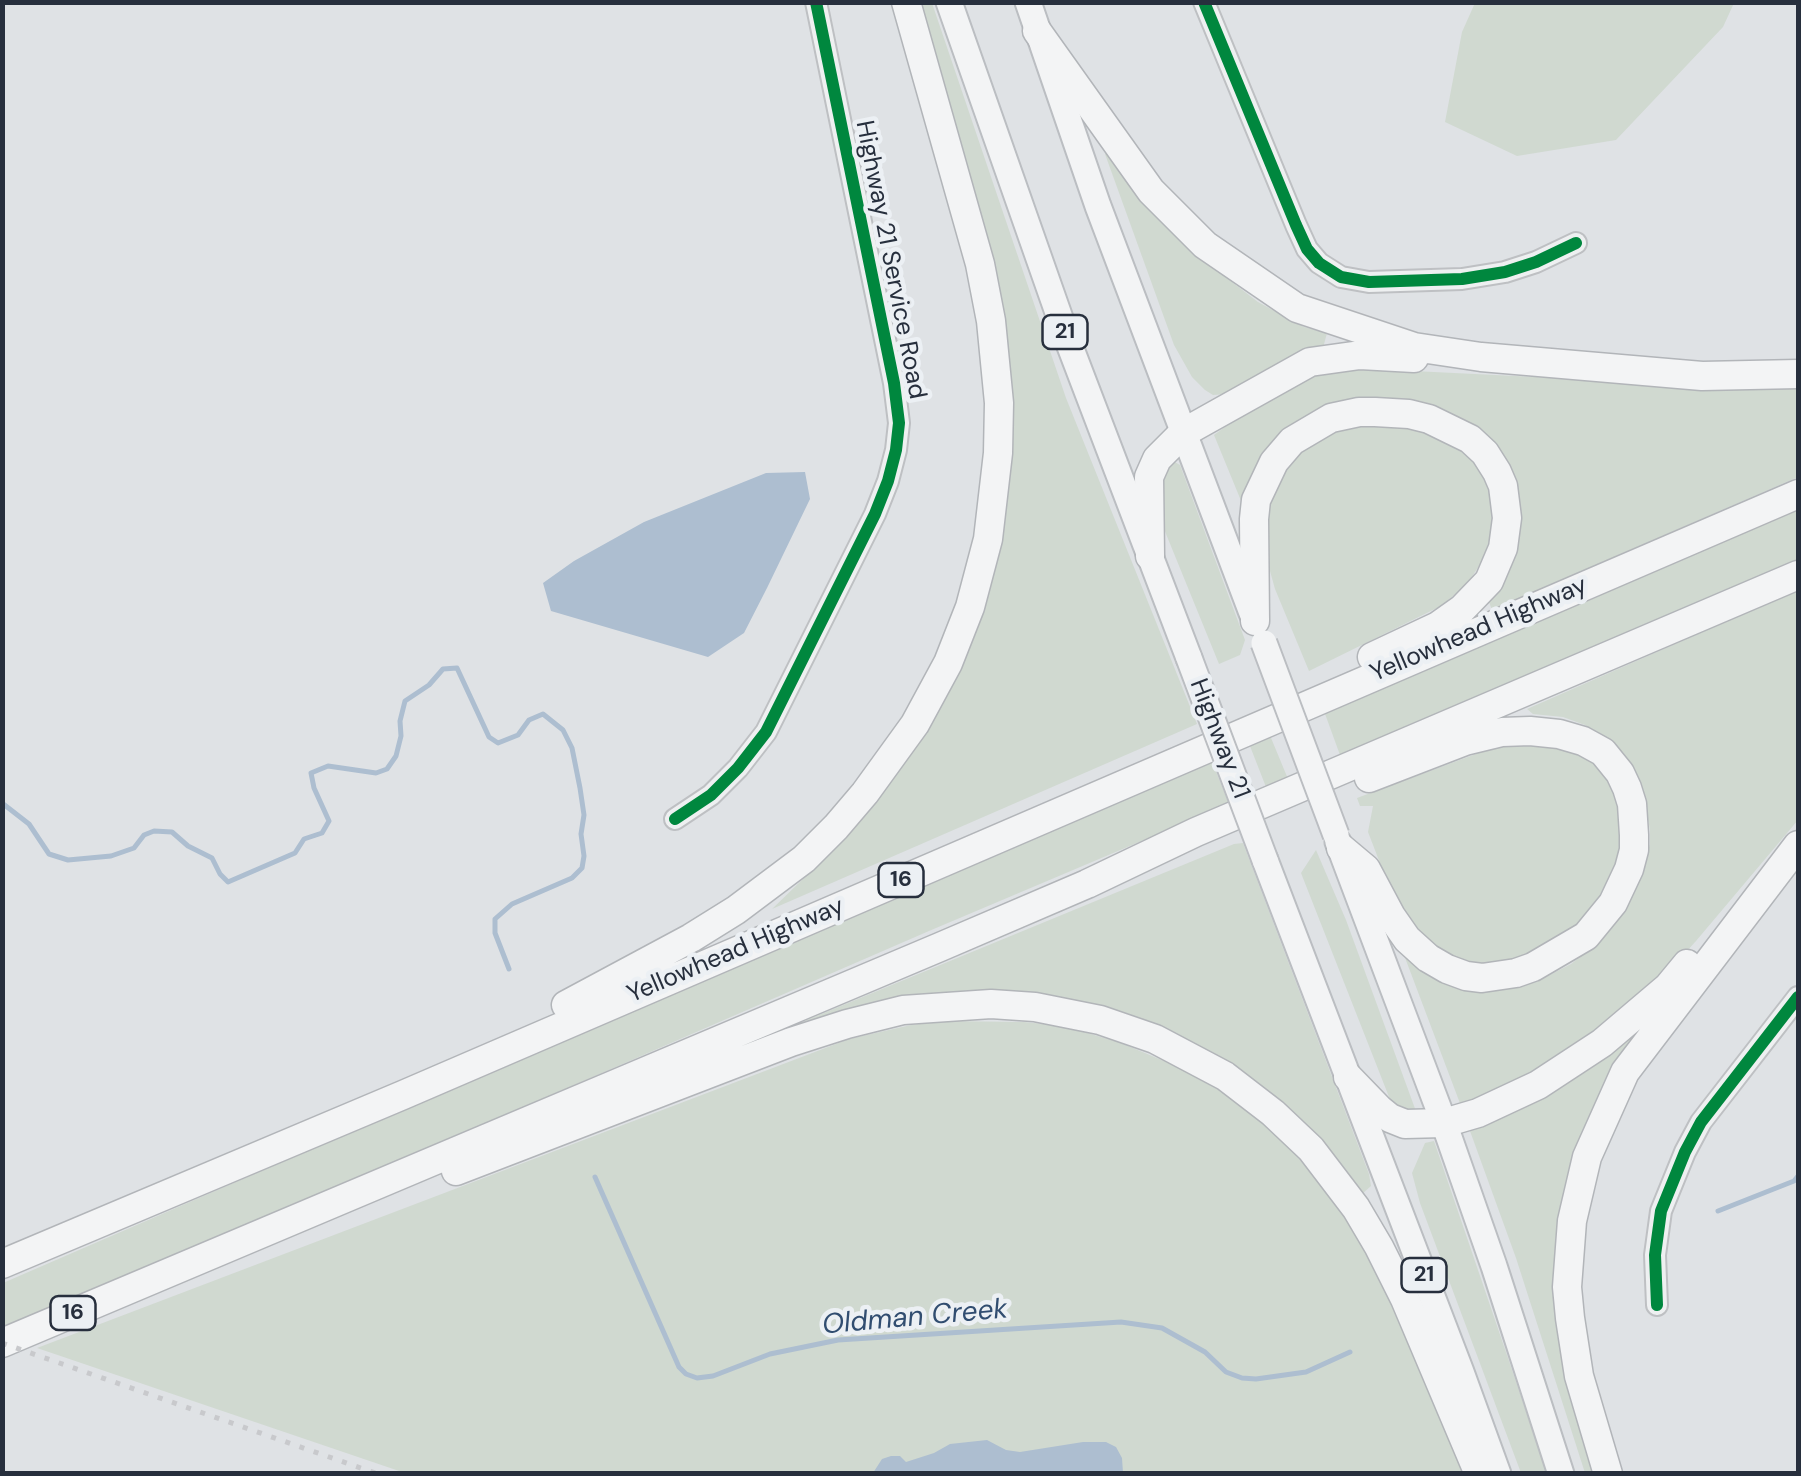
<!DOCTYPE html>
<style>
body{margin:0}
#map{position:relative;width:1801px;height:1476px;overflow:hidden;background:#dfe2e5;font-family:"DM Sans",sans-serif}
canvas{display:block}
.frame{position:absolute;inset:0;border:5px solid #272f3d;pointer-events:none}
</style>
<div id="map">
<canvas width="1801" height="1476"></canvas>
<div class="frame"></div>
</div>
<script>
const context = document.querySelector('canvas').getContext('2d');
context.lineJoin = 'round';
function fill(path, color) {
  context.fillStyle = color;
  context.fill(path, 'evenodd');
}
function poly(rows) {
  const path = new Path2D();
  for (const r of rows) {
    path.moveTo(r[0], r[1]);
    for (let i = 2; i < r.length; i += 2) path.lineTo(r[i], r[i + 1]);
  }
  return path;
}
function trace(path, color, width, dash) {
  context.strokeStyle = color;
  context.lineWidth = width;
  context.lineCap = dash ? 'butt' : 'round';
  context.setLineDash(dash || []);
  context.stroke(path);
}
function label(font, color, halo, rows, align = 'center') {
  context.font = font + ' "DM Sans",sans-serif';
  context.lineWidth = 9;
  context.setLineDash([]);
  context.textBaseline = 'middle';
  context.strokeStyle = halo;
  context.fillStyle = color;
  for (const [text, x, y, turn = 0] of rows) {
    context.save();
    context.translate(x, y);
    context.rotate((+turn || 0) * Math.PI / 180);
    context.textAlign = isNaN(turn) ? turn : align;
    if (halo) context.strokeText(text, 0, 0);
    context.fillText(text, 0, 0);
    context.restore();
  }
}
fill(poly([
 [919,3,932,3,1066,398,1197,724,772,909,833,850,878,796,925,726,1011,443,1010,365,1001,307],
 [1475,3,1475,2,1734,3,1723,27,1616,140,1517,156,1445,122,1462,32],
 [1109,152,1132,184,1194,253,1258,302,1304,327,1327,333,1323,348,1227,394,1213,395,1205,390,1192,377,1174,345,1105,154],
 [1352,368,1679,384,1798,383,1798,477,1492,610,1489,602,1512,565,1520,531,1517,497,1478,429,1454,415,1425,404,1325,408,1290,425,1268,450,1244,508,1214,435,1263,399,1300,380,1322,373],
 [1391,421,1446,438,1477,459,1485,476,1494,512,1491,534,1483,560,1467,584,1441,606,1309,671,1275,589,1263,546,1262,525,1281,467,1320,433,1352,424],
 [1173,461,1180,465,1245,640,1240,655,1219,664,1164,529,1159,506,1160,470],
 [1798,510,1798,560,1340,755,1324,711],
 [1798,590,1798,820,1696,941,1655,986,1561,1062,1461,1106,1404,955,1407,953,1496,990,1536,982,1571,964,1590,949,1619,919,1640,878,1650,844,1650,830,1643,792,1638,780,1617,751,1585,725,1563,717,1533,714,1527,709],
 [1269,733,1288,779,1266,787,1248,741],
 [1529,741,1568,749,1594,764,1617,784,1628,843,1590,921,1533,959,1488,965,1465,963,1444,956,1416,933,1390,889,1368,832,1373,806,1360,806,1357,798,1503,744],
 [1211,759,1229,804,929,931,3,1333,3,1283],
 [1243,843,1369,1174,1371,1186,1362,1194,1294,1118,1042,999,717,1057,1234,844],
 [1316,850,1346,920,1417,1114,1391,1102,1301,873],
 [943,1021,1024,1022,1064,1026,1121,1043,1176,1066,1215,1087,1278,1135,1317,1175,1352,1223,1382,1272,1463,1473,405,1473,37,1348,849,1039,911,1025],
 [1644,1027,1582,1144,1578,1410,1593,1473,1585,1473,1516,1258,1470,1131,1471,1127,1553,1092,1606,1057],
 [1434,1141,1508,1358,1547,1473,1521,1473,1420,1203,1412,1173,1425,1143]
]), '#d0d9d0');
fill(poly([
 [805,472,810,499,767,588,744,633,708,657,551,611,543,583,574,561,644,522,766,473],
 [987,1440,1006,1450,1020,1452,1083,1442,1106,1442,1116,1447,1122,1458,1123,1473,873,1473,882,1459,891,1456,900,1456,906,1462,934,1453,950,1444]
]), '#adbed0');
trace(poly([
 [2,803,29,824,49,854,68,860,111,856,134,848,144,835,154,831,172,832,188,846,212,858,220,874,228,882,295,853,304,839,322,833,329,821,314,788,311,773,328,766,376,773,387,769,396,756,401,736,400,721,405,701,429,685,443,669,457,668,489,737,498,743,518,735,529,720,543,714,563,730,572,748,580,788,584,815,581,834,584,856,582,868,572,878,512,904,495,919,495,933,509,969],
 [595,1177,679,1367,686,1374,697,1378,713,1376,770,1354,838,1340,1121,1322,1162,1328,1205,1352,1226,1372,1242,1378,1256,1379,1306,1372,1350,1352],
 [1718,1211,1794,1181,1798,1176]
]), '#adbed0', 5);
const minor = poly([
 [1204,2,1296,225,1307,249,1319,263,1341,277,1369,282,1462,279,1505,272,1536,262,1576,243],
 [675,819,711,795,738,768,766,732,875,514,888,481,896,450,899,423,894,383,816,2],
 [1657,1305,1655,1255,1661,1211,1685,1152,1701,1122,1798,997]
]);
const major = poly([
 [949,2,1068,341,1189,658],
 [1028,2,1098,206,1252,613],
 [1338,842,1444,1123,1494,1266,1561,1474],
 [1265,860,1461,1372,1498,1474]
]);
const highway = poly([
 [1037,31,1151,191,1205,245,1297,308,1414,347,1481,357,1702,376,1798,374],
 [1150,556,1149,477,1157,459,1183,433,1310,362,1360,355,1414,358],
 [1255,621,1254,519,1256,500,1274,462,1292,441,1331,418,1359,412,1375,412,1409,414,1429,419,1470,439,1485,453,1497,472,1503,486,1507,518,1503,548,1489,581,1462,609,1438,626,1372,657],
 [1341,848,1366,869,1391,916,1407,939,1428,958,1447,969,1466,976,1482,978,1516,973,1533,967,1586,936,1613,903,1629,869,1634,850,1634,835,1632,804,1627,788,1620,773,1603,752,1583,741,1559,734,1530,731,1502,732,1465,741,1369,778],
 [566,1005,691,938,736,910,804,859,836,827,865,793,915,724,948,663,970,607,988,539,998,453,999,403,991,321,980,264,906,2],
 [1348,1077,1379,1109,1390,1118,1405,1124,1444,1123,1478,1113,1538,1085,1602,1043,1668,987,1687,964],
 [456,1171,791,1042,847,1024,903,1010,991,1004,1035,1007,1100,1020,1155,1039,1225,1076,1273,1113,1311,1149,1356,1208,1379,1247,1405,1299,1479,1474],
 [2,1264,403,1095,1798,494],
 [2,1343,940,947,1087,884,1196,832,1798,575],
 [1608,1474,1579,1376,1570,1318,1567,1287,1572,1221,1587,1157,1625,1072,1798,845]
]);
trace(minor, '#bec0c3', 24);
trace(major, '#bbbec2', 29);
trace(highway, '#b2b5b9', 31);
trace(minor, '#eef0f1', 20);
trace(major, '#f3f4f5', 25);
trace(highway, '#f3f4f5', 28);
trace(poly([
 [2,1343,378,1474]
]), '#c8c9cc', 5, [5, 10]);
const majorBridge = poly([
 [1264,643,1336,835],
 [1189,658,1265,860]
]);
trace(majorBridge, '#bbbec2', 29, []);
trace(majorBridge, '#f3f4f5', 25);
trace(poly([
 [1204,2,1296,225,1307,249,1319,263,1341,277,1369,282,1462,279,1505,272,1536,262,1576,243],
 [675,819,711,795,738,768,766,732,875,514,888,481,896,450,899,423,894,383,816,2],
 [1657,1305,1655,1255,1661,1211,1685,1152,1701,1122,1798,997]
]), '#00873e', 12);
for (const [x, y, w] of [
 [1065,332,45],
 [901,880,45],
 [1424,1275,45],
 [73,1313,45]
]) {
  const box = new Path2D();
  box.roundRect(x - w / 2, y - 17, w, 34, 8);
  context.fillStyle = '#ecf0f4';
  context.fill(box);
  trace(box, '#272f3d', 2.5);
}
label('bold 22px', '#272f3d', null, [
 ["21",1065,332],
 ["16",901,880],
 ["21",1424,1275],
 ["16",73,1313]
]);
label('25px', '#272f3d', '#ecf0f4', [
 ["Highway 21 Service Road",890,260,79],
 ["Yellowhead Highway",1479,630,-23],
 ["Highway 21",1219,739,69],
 ["Yellowhead Highway",736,951,-23]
]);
label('italic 28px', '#314d70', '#ecf0f4', [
 ["Oldman Creek",915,1318,-5]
]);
</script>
